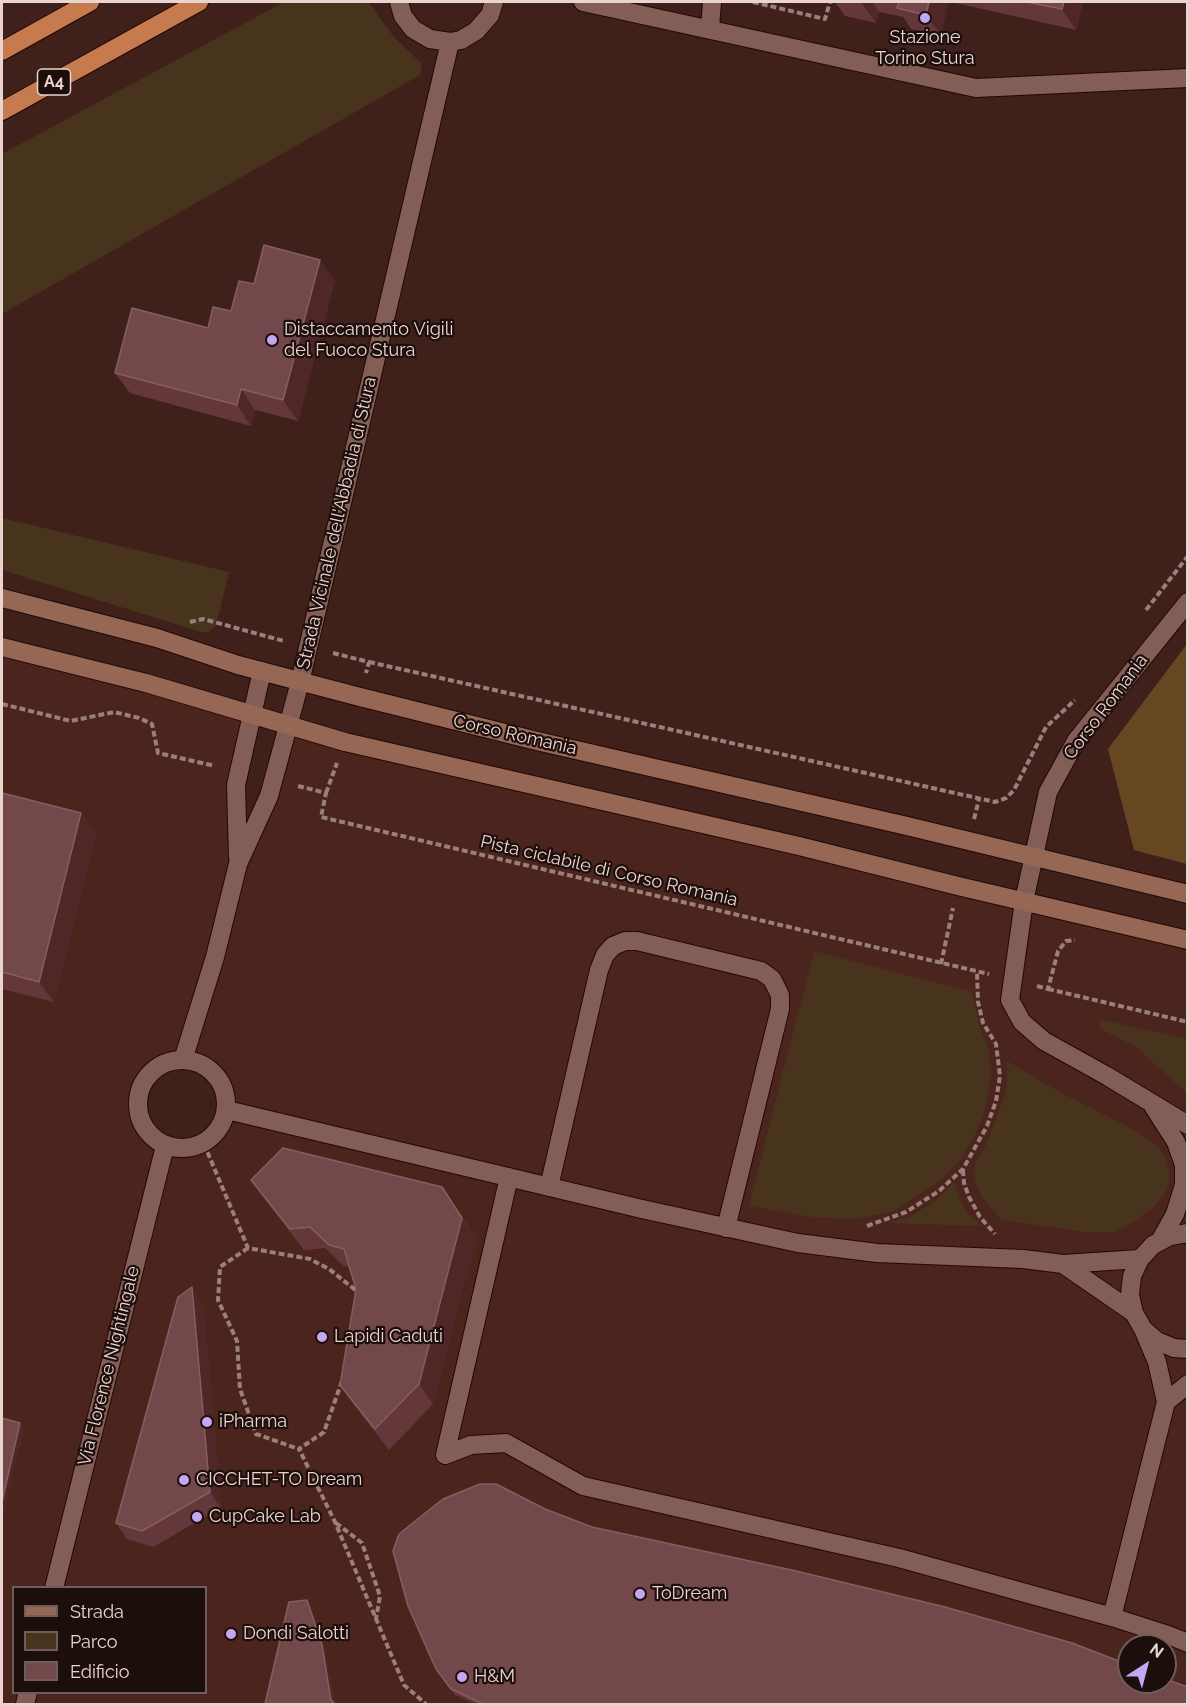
<!DOCTYPE html>
<style>
body{margin:0}
#map{position:relative;width:1189px;height:1706px;overflow:hidden;background:#3f201a;font-family:Raleway,sans-serif}
canvas{display:block}
.frame{position:absolute;inset:0;border:3px solid #ead4d0;pointer-events:none}
.legend{position:absolute;left:12px;top:1586px;width:195px;height:108px;box-sizing:border-box;background:#1c0e0b;border:2px solid #6e5d5a;margin:0;padding:8px 10px;list-style:none;font-size:18px;color:#ead4d0}
.legend li{display:flex;align-items:center;gap:12px;height:30px}
.legend b{width:30px;border:2px solid #6e5d5a}
.north{position:absolute;left:1117px;top:1634px;width:60px;height:60px;box-sizing:border-box;background:#1c0e0b;border:2px solid #6e5d5a;border-radius:50%;rotate:36deg;font-size:16px;font-weight:700;line-height:24px;text-align:center;color:#ead4d0}
.north::after{content:'';display:block;margin:auto;width:21px;height:27px;background:#c3a7f2;clip-path:polygon(50% 0,100% 100%,50% 72%,0 100%)}
</style>
<div id="map">
<canvas width="1189" height="1706"></canvas>
<div class="frame"></div>
<ul class="legend">
<li><b style="height:8px;background:#966754"></b>Strada</li>
<li><b style="height:16px;background:#48341d"></b>Parco</li>
<li><b style="height:16px;background:#72484b"></b>Edificio</li>
</ul>
<div class="north">N</div>
</div>
<script>
const context = document.querySelector('canvas').getContext('2d');
context.lineJoin = 'round';
function fill(path, color) {
  context.fillStyle = color;
  context.fill(path, 'evenodd');
}
function poly(rows) {
  const path = new Path2D();
  for (const r of rows) {
    if (r.length === 3) {
      path.moveTo(r[0] + r[2], r[1]);
      path.arc(r[0], r[1], r[2], 0, 2 * Math.PI);
      continue;
    }
    path.moveTo(r[0], r[1]);
    for (let i = 2; i < r.length; i += 2) path.lineTo(r[i], r[i + 1]);
  }
  return path;
}
function trace(path, color, width, dash) {
  context.strokeStyle = color;
  context.lineWidth = width;
  context.lineCap = dash ? 'butt' : 'round';
  context.setLineDash(dash || []);
  context.stroke(path);
}
function label(font, color, halo, rows, align = 'center') {
  context.font = font + ' Raleway,sans-serif';
  context.lineWidth = 4.5;
  context.setLineDash([]);
  context.textBaseline = 'middle';
  context.strokeStyle = halo;
  context.fillStyle = color;
  for (const [text, x, y, turn = 0] of rows) {
    context.save();
    context.translate(x, y);
    context.rotate((+turn || 0) * Math.PI / 180);
    context.textAlign = isNaN(turn) ? turn : align;
    if (halo) context.strokeText(text, 0, 0);
    context.fillText(text, 0, 0);
    context.restore();
  }
}
fill(poly([
 [2,647,252,713,239,771,238,862,289,724,1187,940,1187,1704,2,1704],
 [182,1060,202,1065,213,1073,221,1083,226,1096,227,1110,223,1123,215,1135,204,1144,191,1148,178,1149,166,1146,154,1139,145,1129,139,1115,137,1102,141,1088,153,1070,162,1064],
 [14,1588,206,1588,206,1692,14,1692],
 [1129,1646,1165,1646,1165,1682,1129,1682]
]), '#4b251d');
fill(poly([
 [284,2,369,3,393,36,422,64,420,75,2,314,2,316,2,154],
 [2,518,229,572,216,625,209,632,201,632,2,570],
 [814,951,972,992,980,1028,988,1047,991,1071,988,1095,983,1116,972,1141,959,1162,938,1182,894,1211,854,1219,812,1217,749,1206],
 [1102,1020,1187,1039,1187,1093,1136,1047,1101,1029,1099,1023],
 [1007,1061,1056,1090,1138,1132,1158,1147,1166,1160,1170,1176,1167,1190,1156,1205,1135,1221,1114,1232,1085,1232,1002,1220,983,1199,974,1179,975,1164,988,1141,1006,1092],
 [955,1182,959,1198,968,1214,981,1226,888,1223,910,1217,936,1200]
]), '#48341d');
fill(poly([
 [1187,644,1187,864,1134,850,1108,749]
]), '#674721');
const lane = poly([
 [399,2,403,16,413,29,430,39,450,42,461,40,476,31,490,15,494,2],
 [583,2,976,88,1188,78],
 [710,28,712,2],
 [300,682,450,42],
 [1024,901,1010,1000,1022,1022,1044,1041,1107,1076,1188,1125],
 [1153,1106,1176,1142,1184,1165,1184,1185,1175,1214,1160,1241],
 [227,1110,642,1209,798,1243,877,1253,1023,1259,1063,1264,1140,1259],
 [509,1177,445,1455,471,1445,506,1443,583,1486,899,1558,1112,1617,1168,1635,1188,1643],
 [549,1187,599,970,605,955,613,946,625,941,637,941,761,971,772,979,780,995,780,1009,726,1228],
 [1188,1233,1170,1236,1153,1245,1140,1259,1132,1276,1130,1295,1134,1313,1143,1329,1157,1341,1174,1348,1188,1349],
 [1063,1264,1134,1313],
 [1166,1402,1188,1384],
 [1112,1617,1166,1402,1157,1362,1143,1329]
]);
const street = poly([
 [238,858,236,785,262,671],
 [1024,901,1048,792,1076,741,1188,602],
 [182,1104,44],
 [183,1060,215,957,238,864,269,796,300,682],
 [54,1588,165,1146],
 [25,1704,28,1692]
]);
const secondary = poly([
 [2,598,157,638,238,665,360,697,537,741,907,826,1188,894],
 [2,647,146,683,345,742,799,846,958,886,1188,940]
]);
const highway = poly([
 [2,51,90,2],
 [2,111,199,2]
]);
trace(lane, '#240804', 20);
trace(street, '#240804', 20);
trace(secondary, '#240804', 20);
trace(highway, '#240804', 20);
trace(poly([
 [753,2,825,19,830,2],
 [1146,610,1188,556],
 [190,622,203,619,284,641],
 [333,653,369,662,366,673],
 [369,662,995,802,1006,798,1014,790,1046,727,1075,700],
 [2,704,71,721,114,712,139,718,152,724,158,753,215,766],
 [298,786,326,793,321,817,989,974],
 [326,793,337,763],
 [974,819,979,799],
 [941,964,953,908],
 [1037,986,1048,989,1058,951,1066,941,1075,940],
 [1048,989,1188,1022],
 [204,1144,248,1248,310,1259,329,1269,358,1292],
 [963,1170,964,1183,969,1197,980,1217,995,1234],
 [867,1226,906,1212,939,1191,963,1169,987,1126,996,1101,1000,1076,996,1044,983,1023,978,1002,977,972],
 [248,1248,220,1267,218,1300,237,1341,240,1389,256,1434,299,1449],
 [342,1381,324,1432,299,1449,335,1522,404,1685,426,1704],
 [336,1523,362,1543,380,1596,376,1619]
]), '#9a7f7a', 4, [6, 3]);
trace(lane, '#825e56', 18);
trace(street, '#825e56', 18);
trace(secondary, '#966754', 18);
trace(highway, '#c67b4f', 18);
fill(poly([
 [835,2,948,2,941,35,911,29,903,17,879,12,876,23,845,16],
 [951,2,1083,2,1076,30],
 [335,280,298,421,255,410,251,426,130,393,115,373,208,328,231,311,254,284],
 [2,793,81,813,96,833,54,1002,2,989],
 [251,1180,456,1207,476,1239,433,1404,389,1450,354,1405,340,1385,356,1289,350,1267,344,1266,325,1248,304,1250,266,1201],
 [203,1303,221,1508,153,1547,127,1539,116,1523],
 [545,1509,592,1527,1188,1704,476,1704,455,1695,436,1669]
]), '#64373b');
fill(poly([
 [862,2,872,2,879,12,876,23,862,3],
 [929,2,948,2,941,35,926,15],
 [1064,2,1083,2,1076,30,1062,9],
 [320,260,335,280,298,421,283,400],
 [241,389,255,410,251,426,237,405],
 [81,813,96,833,54,1002,39,982],
 [442,1187,476,1239,433,1404,419,1384],
 [192,1287,203,1303,221,1508,210,1492],
 [20,1423,24,1428,2,1523,2,1502],
 [307,1600,311,1605,326,1650,335,1704,331,1700]
]), '#4f2727');
const building = poly([
 [899,2,929,2,926,15,897,8,899,2],
 [1027,2,1064,2,1062,9,1027,2],
 [264,245,320,260,283,400,241,389,237,405,115,373,132,308,208,328,213,307,231,311,239,281,254,284,264,245],
 [2,793,81,813,39,982,2,972,2,793],
 [283,1148,442,1187,462,1218,419,1384,375,1429,340,1385,356,1289,344,1249,329,1245,310,1227,290,1229,251,1180,283,1148],
 [192,1287,210,1492,142,1531,116,1523,178,1297,192,1287],
 [2,1418,20,1423,2,1502,2,1418],
 [480,1484,496,1484,545,1509,592,1527,796,1571,945,1607,1072,1643,1129,1665,1129,1682,1165,1682,1165,1679,1188,1687,1188,1704,483,1704,451,1689,436,1669,408,1606,393,1551,399,1534,443,1499,480,1484],
 [307,1600,322,1645,331,1700,335,1704,265,1704,289,1602,307,1600]
]);
fill(building, '#72484b');
trace(building, '#855e60', 1.5);
for (const [x, y, r, color] of [
 [925,18,6,"#c3a7f2"],
 [272,340,6,"#c3a7f2"],
 [322,1337,6,"#c3a7f2"],
 [207,1422,6,"#c3a7f2"],
 [184,1480,6,"#c3a7f2"],
 [197,1517,6,"#c3a7f2"],
 [640,1594,6,"#c3a7f2"],
 [231,1634,6,"#c3a7f2"],
 [462,1677,6,"#c3a7f2"]
]) {
  const dot = new Path2D();
  dot.arc(x, y, r, 0, 2 * Math.PI);
  context.fillStyle = color;
  context.fill(dot);
  trace(dot, '#1c0e0b', 2);
}
for (const [x, y, w] of [
 [54,82,33]
]) {
  const box = new Path2D();
  box.roundRect(x - w / 2, y - 13, w, 26, 4.5);
  context.fillStyle = '#1c0e0b';
  context.fill(box);
  trace(box, '#ead4d0', 1.5);
}
label('bold 16px', '#ead4d0', null, [
 ["A4",54,82]
]);
label('18px', '#ead4d0', '#1c0e0b', [
 ["Stazione",925,38,"center"],
 ["Torino Stura",925,59,"center"],
 ["Distaccamento Vigili",284,330],
 ["del Fuoco Stura",284,351],
 ["Lapidi Caduti",334,1337],
 ["iPharma",219,1422],
 ["CICCHET-TO Dream",196,1480],
 ["CupCake Lab",209,1517],
 ["ToDream",652,1594],
 ["Dondi Salotti",243,1634],
 ["H&M",474,1677]
], 'left');
label('18px', '#ead4d0', '#1c0e0b', [
 ["Strada Vicinale dell'Abbadia di Stura",337,523,-77],
 ["Corso Romania",1106,707,-53],
 ["Corso Romania",515,735,13],
 ["Pista ciclabile di Corso Romania",609,871,13],
 ["Via Florence Nightingale",109,1366,-76]
]);
</script>
